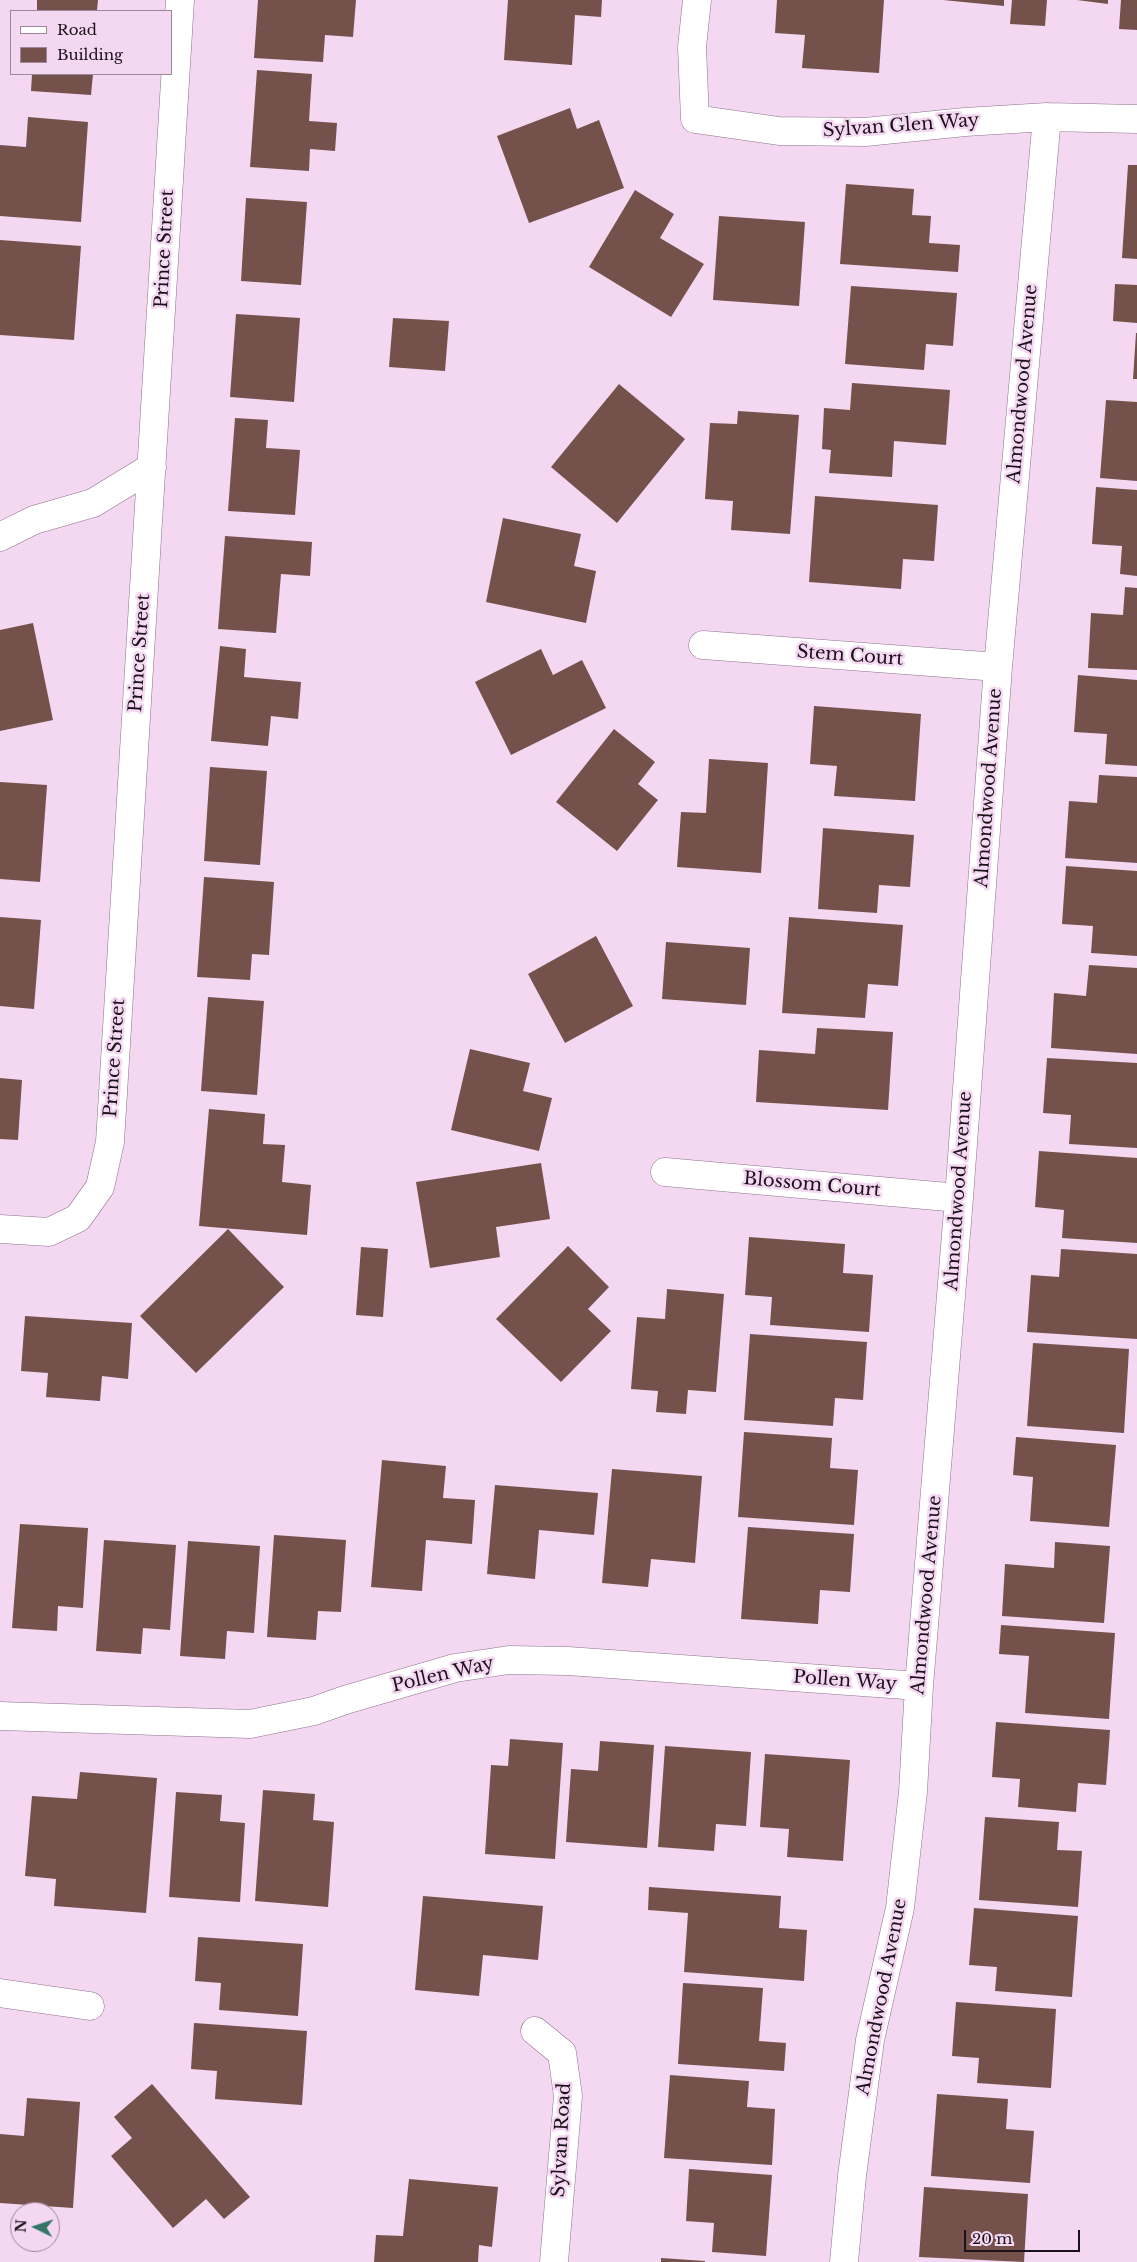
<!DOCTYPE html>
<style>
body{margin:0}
#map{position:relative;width:1137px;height:2262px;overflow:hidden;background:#f4d7f1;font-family:"Libre Baskerville",serif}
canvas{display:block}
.legend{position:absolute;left:10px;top:10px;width:162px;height:65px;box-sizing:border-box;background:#f4d7f1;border:1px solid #9d889b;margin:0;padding:6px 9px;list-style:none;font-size:15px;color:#1b111a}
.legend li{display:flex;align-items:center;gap:10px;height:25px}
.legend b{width:25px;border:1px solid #9d889b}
.north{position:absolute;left:10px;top:2202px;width:50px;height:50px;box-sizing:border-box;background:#f4d7f1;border:1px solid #9d889b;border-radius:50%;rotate:274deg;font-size:14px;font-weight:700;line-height:20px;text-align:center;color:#1b111a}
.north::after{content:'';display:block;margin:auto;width:18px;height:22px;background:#357767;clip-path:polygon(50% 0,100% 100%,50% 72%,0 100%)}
.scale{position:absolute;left:964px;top:2230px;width:116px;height:22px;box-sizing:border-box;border:2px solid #1b111a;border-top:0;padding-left:6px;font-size:15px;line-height:18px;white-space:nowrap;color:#1b111a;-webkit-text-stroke:4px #f4d7f1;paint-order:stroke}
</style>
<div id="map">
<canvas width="1137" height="2262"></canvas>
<ul class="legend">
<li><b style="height:6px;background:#fff"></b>Road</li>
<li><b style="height:14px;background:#74524b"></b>Building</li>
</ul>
<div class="north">N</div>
<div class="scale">20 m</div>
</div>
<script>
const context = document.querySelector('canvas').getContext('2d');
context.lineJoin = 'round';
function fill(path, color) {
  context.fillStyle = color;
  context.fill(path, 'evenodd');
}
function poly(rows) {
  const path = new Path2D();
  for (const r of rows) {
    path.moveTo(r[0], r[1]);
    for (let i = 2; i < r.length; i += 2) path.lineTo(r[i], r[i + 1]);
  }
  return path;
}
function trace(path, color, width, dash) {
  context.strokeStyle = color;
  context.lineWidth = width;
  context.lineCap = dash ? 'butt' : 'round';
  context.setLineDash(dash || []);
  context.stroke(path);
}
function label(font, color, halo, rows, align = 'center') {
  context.font = font + ' "Libre Baskerville",serif';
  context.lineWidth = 5;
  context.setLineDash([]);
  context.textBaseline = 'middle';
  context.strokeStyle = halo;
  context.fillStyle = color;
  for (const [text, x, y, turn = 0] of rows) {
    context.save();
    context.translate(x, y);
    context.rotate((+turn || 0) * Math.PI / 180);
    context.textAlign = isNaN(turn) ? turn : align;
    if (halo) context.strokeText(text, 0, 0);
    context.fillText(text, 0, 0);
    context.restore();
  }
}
fill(poly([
 [37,0,98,0,97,11,37,11],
 [258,0,356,0,353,37,325,35,323,62,254,58],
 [508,0,602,0,601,17,575,15,572,65,504,60],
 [777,0,884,0,879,73,802,68,805,35,775,33],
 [943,0,1004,0,1004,6],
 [1012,0,1047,0,1045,26,1010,24],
 [1077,0,1108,0,1108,4],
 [1121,0,1137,0,1137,30,1119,29],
 [257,70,312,74,309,121,337,123,335,151,310,149,309,171,250,167],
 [32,74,93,74,91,95,31,91],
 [570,108,577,129,599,120,624,188,529,223,497,136],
 [28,117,88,122,81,222,0,216,0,145,26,147],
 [1128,165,1137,165,1137,259,1122,258],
 [846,184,914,189,912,215,931,216,929,243,960,245,958,272,840,264],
 [635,190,674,214,660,238,704,264,671,317,589,267],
 [246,198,307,202,301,285,241,281],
 [719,216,805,222,799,306,713,300],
 [0,240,81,246,74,340,0,335],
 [1115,284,1137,285,1137,323,1113,321],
 [851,286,957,293,953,346,926,344,924,370,845,364],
 [236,314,300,318,294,402,230,397],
 [393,318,449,321,445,371,389,367],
 [1136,333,1137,333,1137,379,1133,379],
 [852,383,950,390,946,445,894,441,892,477,829,473,831,450,822,449,824,408,850,410],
 [619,384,685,439,617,523,551,467],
 [1106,400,1137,402,1137,481,1100,478],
 [738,411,799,415,790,534,731,530,733,501,705,499,710,423,737,424],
 [235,418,268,420,266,448,300,450,295,515,228,511],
 [1096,487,1137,490,1137,576,1120,574,1122,546,1092,544],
 [815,496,938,505,934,561,903,559,901,589,809,582],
 [503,518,581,534,574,566,596,571,586,623,486,602],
 [225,536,312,542,310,576,281,574,276,633,218,629],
 [1125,587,1137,588,1137,670,1088,668,1091,613,1123,615],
 [33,623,53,720,0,731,0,630],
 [220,646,246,649,244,677,301,682,298,719,271,716,268,746,211,741],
 [541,649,553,675,582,660,606,708,511,755,475,682],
 [1078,675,1137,680,1137,766,1105,764,1107,734,1074,732],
 [814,706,921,714,915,801,834,796,837,766,810,764],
 [614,729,655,762,638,784,658,800,617,851,556,802],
 [709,759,768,763,761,873,677,867,681,812,706,813],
 [210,767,267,771,260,865,204,861],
 [1099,775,1137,777,1137,863,1065,858,1069,801,1097,803],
 [0,782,47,785,40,882,0,879],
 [823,828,914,835,910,887,879,885,877,913,818,909],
 [1066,866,1137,871,1137,956,1091,953,1093,926,1062,924],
 [204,877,274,882,269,955,252,954,250,980,197,977],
 [0,917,41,920,34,1009,0,1006],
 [789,917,903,925,898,986,868,984,865,1018,782,1013],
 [596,936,633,1006,565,1043,528,974],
 [666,942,750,948,746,1005,662,999],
 [1089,965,1137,968,1137,1054,1051,1048,1054,993,1086,996],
 [208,997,264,1001,257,1095,201,1091],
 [817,1028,893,1032,888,1110,756,1102,759,1050,815,1054],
 [470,1049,530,1063,523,1091,552,1098,539,1151,451,1130],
 [1047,1058,1137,1063,1137,1148,1069,1144,1071,1115,1043,1113],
 [0,1078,22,1080,18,1140,0,1139],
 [209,1109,265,1114,263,1144,285,1145,282,1182,311,1185,307,1235,199,1226],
 [1039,1151,1137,1158,1137,1243,1062,1238,1064,1210,1035,1207],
 [541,1163,550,1219,496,1227,500,1257,430,1268,416,1182],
 [228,1229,284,1287,196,1373,140,1316],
 [749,1237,845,1244,843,1273,873,1275,869,1332,770,1325,772,1297,745,1295],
 [568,1246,609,1287,588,1309,611,1331,561,1382,496,1319],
 [361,1247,388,1249,383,1317,356,1315],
 [1061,1249,1137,1254,1137,1339,1027,1332,1031,1275,1059,1277],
 [667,1289,724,1294,716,1392,688,1390,686,1414,656,1412,658,1391,631,1389,637,1317,665,1319],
 [25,1316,132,1323,128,1379,102,1376,100,1401,46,1397,48,1373,21,1371],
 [750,1334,867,1342,863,1400,835,1398,833,1426,744,1420],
 [1033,1343,1129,1349,1124,1433,1027,1426],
 [744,1432,832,1438,830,1468,858,1470,854,1525,738,1517],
 [1016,1437,1116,1445,1109,1527,1030,1521,1033,1477,1013,1475],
 [382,1460,446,1466,443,1498,475,1500,472,1544,426,1540,422,1591,371,1587],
 [612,1469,702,1476,695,1563,651,1559,648,1587,602,1583],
 [495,1485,598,1493,594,1535,539,1530,535,1579,487,1574],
 [20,1524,88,1528,83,1608,58,1606,57,1631,12,1628],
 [748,1527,854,1534,850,1592,820,1590,818,1624,741,1619],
 [274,1535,346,1540,341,1612,318,1611,316,1640,267,1637],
 [104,1540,176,1545,170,1630,143,1628,141,1654,96,1651],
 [188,1541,260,1546,254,1633,227,1631,225,1659,180,1656],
 [1055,1542,1110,1546,1104,1623,1002,1616,1005,1564,1054,1568],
 [1001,1625,1115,1633,1109,1719,1025,1713,1029,1656,999,1654],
 [996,1722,1110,1730,1106,1785,1078,1783,1076,1812,1018,1807,1020,1779,992,1777],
 [510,1739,563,1743,555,1859,485,1854,491,1765,508,1766],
 [600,1741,654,1745,647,1848,566,1842,571,1769,598,1771],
 [665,1746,751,1752,746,1826,716,1824,714,1851,658,1847],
 [765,1754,850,1760,843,1861,787,1857,789,1829,760,1827],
 [80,1772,157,1778,146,1913,54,1906,56,1879,25,1876,32,1796,77,1799],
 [263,1790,315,1794,313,1820,334,1822,328,1907,255,1901],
 [176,1792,222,1795,220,1821,245,1823,240,1902,169,1897],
 [985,1817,1059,1822,1057,1850,1082,1851,1078,1907,979,1900],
 [649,1887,781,1896,779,1928,807,1930,804,1981,684,1972,688,1913,648,1910],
 [423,1896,543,1906,538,1960,483,1955,479,1996,415,1990],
 [974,1908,1078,1916,1072,1997,995,1991,997,1967,969,1965],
 [198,1937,303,1944,298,2016,219,2010,221,1983,195,1981],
 [683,1983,763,1988,759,2041,786,2043,784,2071,678,2064],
 [956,2002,1056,2009,1051,2088,977,2083,979,2058,952,2056],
 [194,2023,307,2031,302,2105,215,2099,217,2071,191,2069],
 [670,2075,749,2081,747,2107,775,2109,772,2165,664,2158],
 [152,2084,250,2197,224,2219,206,2199,173,2228,111,2156,132,2138,114,2117],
 [937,2094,1008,2099,1006,2129,1034,2131,1030,2183,931,2176],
 [27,2098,80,2102,73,2208,0,2203,0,2134,24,2136],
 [689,2169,772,2175,766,2256,712,2252,714,2223,686,2221],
 [409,2179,498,2187,492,2247,479,2245,478,2262,374,2262,376,2235,403,2236],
 [924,2187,1028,2194,1024,2262,919,2257],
 [661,2258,705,2261,705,2262,661,2262]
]), '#74524b');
const minor = poly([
 [697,0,692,47,695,119,779,131,865,132,965,122,1047,117,1137,119],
 [0,537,34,520,93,503,152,467],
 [703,645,998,667],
 [665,1172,959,1198],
 [0,1229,49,1232,78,1218,100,1187,110,1142,180,0],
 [0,1716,250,1724,314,1711,345,1700,455,1668,509,1660,568,1661,919,1686],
 [0,1993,90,2006],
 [535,2031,562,2053,568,2096,554,2262],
 [844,2262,852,2176,870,2040,900,1908,913,1792,919,1686,959,1198,998,667,1047,117]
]);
trace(minor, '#8d738b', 29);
trace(minor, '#fff', 28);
label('18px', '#1b111a', '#f4d7f1', [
 ["Sylvan Glen Way",901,126,-4],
 ["Prince Street",165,249,-87],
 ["Almondwood Avenue",1023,384,-85],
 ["Prince Street",140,653,-86],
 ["Stem Court",850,656,4],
 ["Almondwood Avenue",989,788,-86],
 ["Prince Street",115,1058,-86],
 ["Blossom Court",812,1185,5],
 ["Almondwood Avenue",959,1191,-86],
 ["Almondwood Avenue",927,1595,-85],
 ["Pollen Way",443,1675,-13],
 ["Pollen Way",845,1681,4],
 ["Almondwood Avenue",882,1997,-79],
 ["Sylvan Road",562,2140,-87]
]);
</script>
